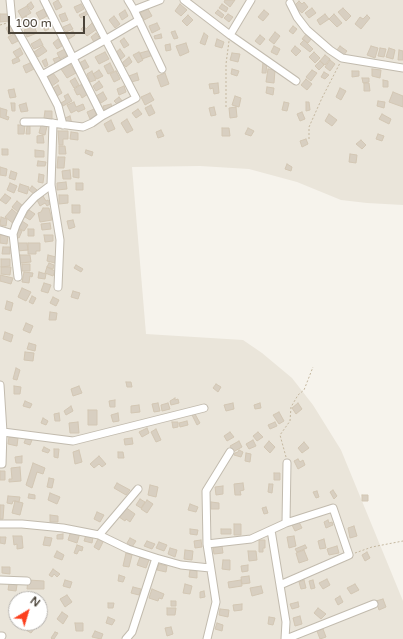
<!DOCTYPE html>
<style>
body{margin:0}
#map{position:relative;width:403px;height:639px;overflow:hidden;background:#f6f3ec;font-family:"Varela Round",sans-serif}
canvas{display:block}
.north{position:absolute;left:8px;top:591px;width:40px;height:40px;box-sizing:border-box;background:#fff;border:1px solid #b7b4b0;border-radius:50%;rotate:38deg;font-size:11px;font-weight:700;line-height:16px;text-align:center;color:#4b4439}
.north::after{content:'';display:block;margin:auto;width:14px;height:18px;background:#fc3f1d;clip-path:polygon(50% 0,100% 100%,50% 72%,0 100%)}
.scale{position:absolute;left:8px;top:16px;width:77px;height:18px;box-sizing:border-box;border:2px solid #4b4439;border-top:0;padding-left:5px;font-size:12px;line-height:14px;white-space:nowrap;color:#4b4439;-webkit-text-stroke:3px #fff;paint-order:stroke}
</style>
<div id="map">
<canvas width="403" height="639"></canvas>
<div class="north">N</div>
<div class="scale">100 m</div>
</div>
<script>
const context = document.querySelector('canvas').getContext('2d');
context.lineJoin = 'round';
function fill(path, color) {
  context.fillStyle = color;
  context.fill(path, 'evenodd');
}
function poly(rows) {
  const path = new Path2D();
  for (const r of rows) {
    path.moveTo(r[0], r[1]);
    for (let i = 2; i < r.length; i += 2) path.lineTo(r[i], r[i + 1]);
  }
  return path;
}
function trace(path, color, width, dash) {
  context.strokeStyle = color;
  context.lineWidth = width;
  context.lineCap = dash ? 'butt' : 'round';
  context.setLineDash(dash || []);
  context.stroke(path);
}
fill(poly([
 [0,0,403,0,403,205,367,203,341,200,297,182,249,169,200,166,132,167,146,334,243,340,262,353,292,378,313,405,341,450,403,601,403,639,0,639],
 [16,599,40,599,40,623,16,623]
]), '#eae5da');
const building = poly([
 [58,0,62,7,56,10,53,3,58,0],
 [225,0,235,0,230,7,224,2,225,0],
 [299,1,302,4,304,2,308,7,302,13,294,6,299,1],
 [31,2,34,7,31,10,27,5,31,2],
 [81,4,84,9,77,13,74,7,81,4],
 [180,4,187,10,181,16,175,11,180,4],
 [222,4,228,8,226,12,219,8,222,4],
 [27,6,31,13,22,18,18,11,27,6],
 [312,8,316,13,309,18,305,13,312,8],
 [343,8,351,16,346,21,338,12,343,8],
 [44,9,47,16,40,20,36,13,44,9],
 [148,9,152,16,144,20,140,13,148,9],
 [125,10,128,16,122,20,119,14,125,10],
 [218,10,224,15,222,18,215,13,218,10],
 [264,10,269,14,263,21,258,17,264,10],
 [87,11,88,14,81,18,79,15,87,11],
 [65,13,68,20,62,22,59,15,65,13],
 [0,14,8,14,9,21,0,22,0,14],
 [228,14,233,17,229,22,224,18,228,14],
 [325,14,329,19,320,25,317,20,325,14],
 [334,14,342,23,337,27,329,19,334,14],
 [188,15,193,20,187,26,182,21,188,15],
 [367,15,370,18,361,29,355,24,360,17,363,19,367,15],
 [26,16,30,24,25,27,21,20,26,16],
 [114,16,120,24,115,28,109,20,114,16],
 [46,23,49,29,45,31,42,25,46,23],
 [92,23,97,29,87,36,81,29,84,26,86,29,92,23],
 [157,23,160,29,152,33,149,26,157,23],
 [70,24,73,29,66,32,63,27,70,24],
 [11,25,15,32,9,35,6,28,11,25],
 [34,26,37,33,27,37,24,30,34,26],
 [293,26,297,29,293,34,289,31,293,26],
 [73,31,75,35,69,39,66,35,73,31],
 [175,31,178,38,174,39,171,32,175,31],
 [275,32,280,36,274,44,269,40,275,32],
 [96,33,101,40,95,44,91,37,96,33],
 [204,33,208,36,205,45,200,43,204,33],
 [307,33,312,38,308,43,302,39,307,33],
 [14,34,18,41,12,44,8,37,14,34],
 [161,34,162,38,155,39,154,36,161,34],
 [260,35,265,39,260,45,255,41,260,35],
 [124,38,129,45,124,48,120,41,124,38],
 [40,39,43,45,34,49,31,44,40,39],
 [58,39,62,46,57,49,53,43,58,39],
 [217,39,224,42,222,48,215,46,217,39],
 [304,40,313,49,310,52,300,44,304,40],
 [186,43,189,52,180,56,176,46,186,43],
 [170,44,171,50,166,51,165,45,170,44],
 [43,46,47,51,38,57,34,52,43,46],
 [274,46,280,49,277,55,271,52,274,46],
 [295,46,301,51,296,56,291,51,295,46],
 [340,46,347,51,343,56,337,50,340,46],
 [371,46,378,48,375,58,367,55,371,46],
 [20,48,23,54,17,58,13,52,20,48],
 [380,48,386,49,384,57,378,56,380,48],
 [389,48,395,50,393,59,386,57,389,48],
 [65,49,68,55,60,59,57,53,65,49],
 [120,49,125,56,120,60,115,53,120,49],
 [151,50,153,55,142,59,140,53,151,50],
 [399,50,403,51,403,60,398,60,399,50],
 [105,52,109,59,99,64,95,57,105,52],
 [139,52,143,60,138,63,133,55,139,52],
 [314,52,320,58,315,63,309,57,314,52],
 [232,53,240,54,238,62,230,60,232,53],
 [325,55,330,59,325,65,320,61,325,55],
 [18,57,20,61,13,64,12,60,18,57],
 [59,57,62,62,56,65,53,59,59,57],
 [129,57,132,62,126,67,122,63,129,57],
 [46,59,48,65,45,67,42,61,46,59],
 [85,60,89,67,83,70,79,63,85,60],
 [330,60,335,64,330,71,325,67,330,60],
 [320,61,324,65,319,70,315,66,320,61],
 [263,62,267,62,266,73,262,73,263,62],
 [30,63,34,69,26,73,23,66,30,63],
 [110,63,114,71,108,74,104,66,110,63],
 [70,64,76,73,67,78,61,69,70,64],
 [232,69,239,71,237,76,231,74,232,69],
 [268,69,275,70,274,83,266,82,268,69],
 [372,69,381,70,380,78,372,76,372,69],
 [99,70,103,76,97,79,93,74,99,70],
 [312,70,317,73,311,81,306,77,312,70],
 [92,71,96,80,90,82,87,74,92,71],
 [116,71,120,79,114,82,110,74,116,71],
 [352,71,359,71,359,76,352,77,352,71],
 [324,72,329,75,325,79,321,77,324,72],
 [53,73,59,81,52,86,46,78,53,73],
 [137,73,139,80,131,82,129,76,137,73],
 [165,73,169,84,161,87,157,76,165,73],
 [75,78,79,85,74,88,70,81,75,78],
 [362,78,369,78,369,82,363,83,362,78],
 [306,79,312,84,307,90,301,85,306,79],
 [383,80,388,81,388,87,383,87,383,80],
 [99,81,103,87,96,91,93,86,99,81],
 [218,83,219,93,214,94,213,88,210,89,209,84,218,83],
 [364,83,369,83,370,91,364,91,364,83],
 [82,84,88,94,82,98,80,94,77,95,74,89,82,84],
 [58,85,62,93,57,96,53,88,58,85],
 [124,86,126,92,119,95,117,89,124,86],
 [267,87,274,88,273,95,266,93,267,87],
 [340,88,346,91,341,100,336,97,340,88],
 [14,89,16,97,10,98,8,90,14,89],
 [103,92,107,99,101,103,96,96,103,92],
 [393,92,403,96,403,107,389,102,393,92],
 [150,93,154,100,145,105,141,97,150,93],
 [68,94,72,101,63,106,61,103,66,100,64,96,68,94],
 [235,96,241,98,239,107,232,105,235,96],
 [119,97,123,102,118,105,114,101,119,97],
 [378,101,385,102,384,108,377,106,378,101],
 [74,102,76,107,83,104,85,109,78,112,77,110,71,113,67,105,74,102],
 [284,102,289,103,287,111,282,110,284,102],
 [306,102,309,102,310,110,306,111,306,102],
 [11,103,15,103,15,111,12,111,11,103],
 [26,103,28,111,21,112,19,105,26,103],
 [111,104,113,110,105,112,103,106,111,104],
 [151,105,155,113,149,116,145,108,151,105],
 [214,107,216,115,211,116,209,108,214,107],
 [236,107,237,117,230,118,229,108,236,107],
 [0,108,7,110,6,116,9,117,8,120,0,117,0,108],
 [94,109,97,116,90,119,87,112,94,109],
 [138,109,142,114,136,118,132,113,138,109],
 [45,111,52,111,52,119,44,118,45,111],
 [302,112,305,119,300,121,297,114,302,112],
 [329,114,337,120,332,126,325,121,329,114],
 [382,114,391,119,389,124,379,119,382,114],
 [70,116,72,124,67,125,65,118,70,116],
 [127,119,133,130,127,133,121,123,127,119],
 [111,120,115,129,108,132,104,124,111,120],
 [18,125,25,125,24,134,18,134,18,125],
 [41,125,47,126,45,135,39,133,41,125],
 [27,126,30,126,30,134,26,134,27,126],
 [222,128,229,128,230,136,222,136,222,128],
 [248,128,254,131,251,136,245,134,248,128],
 [161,130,164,136,158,138,156,132,161,130],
 [58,131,68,131,68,139,63,139,63,145,59,145,58,131],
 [71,132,78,133,78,140,70,139,71,132],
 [378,134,384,136,382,141,376,139,378,134],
 [43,135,44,143,37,143,37,136,43,135],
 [306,139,308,144,302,147,300,141,306,139],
 [361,140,366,145,362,149,356,144,361,140],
 [59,146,65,146,66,154,59,154,59,146],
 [2,149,8,149,8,155,2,155,2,149],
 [35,150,44,151,44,157,35,157,35,150],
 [86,150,93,152,92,156,85,153,86,150],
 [350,154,357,155,356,163,349,162,350,154],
 [58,157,65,157,64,168,57,168,58,157],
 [38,161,46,162,45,166,37,166,38,161],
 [287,164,292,167,291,171,285,169,287,164],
 [0,167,7,169,6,176,0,175,0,167],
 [73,169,79,169,79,178,73,177,73,169],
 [70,170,71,179,63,179,62,171,70,170],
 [11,171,17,173,15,180,9,178,11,171],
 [39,174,44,175,43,183,38,182,39,174],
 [66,182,67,189,57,190,57,183,66,182],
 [10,183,17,186,14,193,7,190,10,183],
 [76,183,83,183,83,190,76,190,76,183],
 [20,184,29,187,27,194,18,191,20,184],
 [32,186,37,190,34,194,29,190,32,186],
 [5,194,11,198,6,204,0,200,5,194],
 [59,195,68,195,68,203,59,204,59,195],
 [43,196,46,201,48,200,50,204,47,206,45,203,40,206,37,200,43,196],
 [17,201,23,206,18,212,12,207,17,201],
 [72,205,80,205,80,213,72,213,72,205],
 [43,208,49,208,52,220,40,222,38,213,41,212,43,208],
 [12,209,20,216,14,224,5,217,12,209],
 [29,210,35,214,30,220,25,217,29,210],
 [1,217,7,219,6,226,0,225,1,217],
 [73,220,75,227,69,229,67,221,73,220],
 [22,221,28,225,24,231,18,228,22,221],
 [50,223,51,229,42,230,41,224,50,223],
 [18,229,22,231,19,238,15,236,18,229],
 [28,229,34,229,34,236,28,236,28,229],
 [0,235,8,236,7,244,0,243,0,235],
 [44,235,53,235,53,241,45,242,44,235],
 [16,243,27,243,28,250,17,251,16,243],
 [28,243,40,243,40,251,36,251,36,254,28,254,28,243],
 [3,247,10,247,10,254,2,254,3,247],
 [20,255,30,255,31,262,20,263,20,255],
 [48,255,56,257,55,263,47,261,48,255],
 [1,259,10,259,10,266,1,267,1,259],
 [49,263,54,265,53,269,47,267,49,263],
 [22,264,30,264,30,271,22,271,22,264],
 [76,265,83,269,81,272,74,268,76,265],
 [1,267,11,267,10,275,1,274,1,267],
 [47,267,55,271,53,276,45,273,47,267],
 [24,272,33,273,32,277,30,276,29,283,22,282,24,272],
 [39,272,46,274,45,279,38,278,39,272],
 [0,275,13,278,11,284,0,281,0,275],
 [44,283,51,285,48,293,41,291,44,283],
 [22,288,31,292,26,301,18,297,22,288],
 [73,291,80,293,78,299,71,297,73,291],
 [32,296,36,298,33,304,29,302,32,296],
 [53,297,59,300,56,306,50,303,53,297],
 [7,301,13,303,11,311,5,309,7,301],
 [50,312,57,313,56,320,49,320,50,312],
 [26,323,33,326,30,333,23,330,26,323],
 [5,332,13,335,11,342,3,339,5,332],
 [29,343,36,345,35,351,27,349,29,343],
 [25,352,34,353,33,361,24,360,25,352],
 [16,368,20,370,17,380,13,379,16,368],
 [126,382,131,382,132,387,127,387,126,382],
 [216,384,221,387,218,392,213,388,216,384],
 [14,386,21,387,20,394,14,394,14,386],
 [79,386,82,393,73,396,71,389,79,386],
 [175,398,175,400,178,399,179,403,171,405,170,401,175,398],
 [115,400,115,407,110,407,109,401,115,400],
 [25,401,32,404,30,408,23,406,25,401],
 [158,403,160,411,154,412,152,404,158,403],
 [168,403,170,409,162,411,161,405,168,403],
 [233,403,234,409,226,411,224,405,233,403],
 [260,403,261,408,255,409,254,405,260,403],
 [298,403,302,409,296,414,292,408,298,403],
 [139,405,140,412,131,413,131,406,139,405],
 [71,406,73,411,66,415,64,411,71,406],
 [88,410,97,410,97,425,88,425,88,410],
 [279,412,284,421,279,424,273,415,279,412],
 [59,413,60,421,55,421,54,414,59,413],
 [118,413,119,421,113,422,111,415,118,413],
 [195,414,200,423,197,425,192,415,195,414],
 [43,418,48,421,46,425,41,423,43,418],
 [187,421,188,425,180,427,179,423,187,421],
 [78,422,79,433,70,433,69,423,78,422],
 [172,422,178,422,178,427,173,428,172,422],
 [275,422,277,426,270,429,268,425,275,422],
 [147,428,149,433,142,437,139,432,147,428],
 [156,429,161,440,156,442,151,432,156,429],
 [230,432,234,437,227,441,224,436,230,432],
 [258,432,263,437,257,441,253,436,258,432],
 [9,437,18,438,17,446,8,444,9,437],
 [26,438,32,440,30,445,24,443,26,438],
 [132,438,133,444,125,445,124,439,132,438],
 [253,440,256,446,249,449,246,444,253,440],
 [239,441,242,447,233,452,230,446,239,441],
 [269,441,275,447,270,453,264,447,269,441],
 [304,442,309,448,302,453,298,448,304,442],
 [44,447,50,450,48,453,42,451,44,447],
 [54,449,59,449,58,458,54,457,54,449],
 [79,450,82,462,75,464,73,452,79,450],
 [239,450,243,452,241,457,234,455,235,453,238,452,239,450],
 [118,452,123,452,124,458,118,458,118,452],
 [246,453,251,454,250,462,245,461,246,453],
 [22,456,22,463,16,463,15,457,22,456],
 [99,456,106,464,102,467,99,464,94,468,90,464,99,456],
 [298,459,300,462,303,460,305,465,298,469,294,461,298,459],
 [33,463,45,468,43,474,37,472,32,488,26,485,33,463],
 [20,467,21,481,9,482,9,479,12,479,11,468,20,467],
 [0,471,5,471,5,480,0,480,0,471],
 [274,473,280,473,280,480,274,480,274,473],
 [49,478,54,479,52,488,47,487,49,478],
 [117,483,130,490,126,495,114,488,117,483],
 [243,483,244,490,240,491,241,495,235,495,234,484,243,483],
 [269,484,273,484,272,493,268,492,269,484],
 [150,485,158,487,156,497,148,495,150,485],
 [223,486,223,494,216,495,215,487,223,486],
 [333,490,337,496,334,499,330,492,333,490],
 [317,491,319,497,316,498,313,492,317,491],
 [50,493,60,497,57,504,48,500,50,493],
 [29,494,35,495,35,499,28,498,29,494],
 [362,495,368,495,368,501,362,501,362,495],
 [8,496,20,497,19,502,13,501,12,504,7,503,8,496],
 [140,499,145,502,141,508,136,505,140,499],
 [147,500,153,504,147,513,141,509,147,500],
 [15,501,23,503,20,515,12,513,15,501],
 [211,502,219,503,219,509,211,509,211,502],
 [190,504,198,507,196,512,188,510,190,504],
 [0,505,4,505,3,519,0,519,0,505],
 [125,507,135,514,130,522,126,519,125,521,119,517,123,512,121,511,125,507],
 [266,507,268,513,264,514,262,508,266,507],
 [97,512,104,515,100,522,94,519,97,512],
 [50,515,58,516,58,522,50,522,50,515],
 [328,520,329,523,332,522,333,525,326,528,324,522,328,520],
 [299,522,302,528,295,531,292,525,299,522],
 [234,524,241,524,241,535,234,535,234,524],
 [354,526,357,536,350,538,348,528,354,526],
 [190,529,198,530,197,535,190,534,190,529],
 [221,529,231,529,231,534,221,534,221,529],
 [71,531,80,533,77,543,68,540,71,531],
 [63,534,63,539,57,539,57,535,63,534],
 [86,535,93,537,92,543,84,541,86,535],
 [13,536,22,536,23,548,17,549,17,544,14,545,13,536],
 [294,536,296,546,289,548,287,537,294,536],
 [0,537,6,537,5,544,0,543,0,537],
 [45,537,52,538,50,546,43,545,45,537],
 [130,538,136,541,132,547,127,543,130,538],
 [98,539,103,542,99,550,94,547,98,539],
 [324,539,326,548,320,549,318,541,324,539],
 [201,540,202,547,195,548,194,541,201,540],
 [259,540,265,540,265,548,263,548,263,552,259,552,259,540],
 [147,541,155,544,152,549,144,546,147,541],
 [159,542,167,545,164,551,156,548,159,542],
 [77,545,83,547,82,551,79,550,77,554,74,553,77,545],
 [305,545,307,548,297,552,295,549,305,545],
 [222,546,223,553,214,554,213,548,222,546],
 [337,546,339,553,329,555,327,549,337,546],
 [170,548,177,550,175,557,168,554,170,548],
 [185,550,193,551,192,560,184,559,185,550],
 [304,550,308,560,299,563,296,553,304,550],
 [57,551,64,555,62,560,54,557,57,551],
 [248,551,256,551,257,560,249,561,248,551],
 [367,552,370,558,365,561,362,555,367,552],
 [126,553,132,555,129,567,123,566,126,553],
 [140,557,149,560,146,568,137,565,140,557],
 [223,560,230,560,230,570,222,569,223,560],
 [159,564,167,566,166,572,157,570,159,564],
 [248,565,248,571,242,572,241,566,248,565],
 [2,567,10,567,10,574,2,573,2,567],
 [53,569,60,574,57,577,54,574,52,577,49,575,53,569],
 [190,570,197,571,197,578,189,577,190,570],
 [119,575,125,577,123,582,118,581,119,575],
 [249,576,250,583,242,584,241,577,249,576],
 [327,579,330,585,323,589,319,583,327,579],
 [28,580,44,581,44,589,27,589,28,580],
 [65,580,72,582,70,588,63,586,65,580],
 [241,580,242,586,229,588,228,582,241,580],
 [304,580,306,588,301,589,299,582,304,580],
 [313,580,315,588,311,589,309,581,313,580],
 [9,584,17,585,16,591,8,590,9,584],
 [185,584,192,586,190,594,183,593,185,584],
 [355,584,359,590,351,594,347,588,355,584],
 [261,586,263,593,252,596,250,588,261,586],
 [133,587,141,589,139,595,131,593,133,587],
 [152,589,164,594,162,599,159,598,158,601,149,598,152,589],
 [204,591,205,597,200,598,200,592,204,591],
 [28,592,34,596,31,599,28,599,25,596,28,592],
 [67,595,72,602,65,607,60,599,67,595],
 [340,596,343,602,338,605,335,599,340,596],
 [383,599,386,607,379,610,376,601,383,599],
 [171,601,176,601,176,606,171,606,171,601],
 [298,602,299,607,292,609,290,604,298,602],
 [108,603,114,603,113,608,108,608,108,603],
 [242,604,242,610,234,611,233,605,242,604],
 [167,608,176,608,175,615,167,615,167,608],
 [318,608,326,614,321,619,314,613,318,608],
 [220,609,229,610,228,617,219,615,220,609],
 [40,610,46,614,43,618,40,616,40,610],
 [62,612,68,616,63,624,57,619,62,612],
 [300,616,302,624,295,626,293,618,300,616],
 [108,617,115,620,112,625,106,623,108,617],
 [269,617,275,618,273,625,268,624,269,617],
 [75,623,83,623,83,631,76,631,75,623],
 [217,623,223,625,222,631,215,629,217,623],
 [31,624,35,628,31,633,26,630,31,624],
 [171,627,173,634,167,636,165,628,171,627],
 [323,629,326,637,320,639,317,631,323,629],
 [95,631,103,634,101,639,92,637,95,631],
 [55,632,58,633,54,639,52,639,51,638,55,632]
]);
fill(building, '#d8cfc1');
trace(building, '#d3c7b4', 1);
const minor = poly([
 [10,0,12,21,42,75,58,106,63,125],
 [44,0,102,116,136,98,85,0],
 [128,0,134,10,160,0],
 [184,0,230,35],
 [251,0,230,35,296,81],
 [290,3,297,17,307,30,330,50,342,58,403,68],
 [134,10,162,69],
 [42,75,105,40,139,20],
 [24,122,43,122,83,127,92,123,102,116],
 [53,123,51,185,60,240,58,287],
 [0,230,13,234],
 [18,277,13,234,16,225,24,209,35,197,51,185],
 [0,385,3,432,2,464,0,464],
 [3,432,73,441,204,408],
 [286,523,287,463],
 [0,524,22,524,63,528,99,535,128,549,156,558,181,565,210,568],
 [271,530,286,622,285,639],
 [99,535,138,489],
 [207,544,251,539,286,523,333,508,349,555,280,585],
 [0,580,27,581],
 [0,636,2,636],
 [126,639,132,632,156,558],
 [207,639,216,602,207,544,206,491,230,452],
 [286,639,374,604]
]);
trace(minor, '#c2bbae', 9);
trace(poly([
 [0,25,7,23],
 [226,107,226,64,229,41],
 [309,139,309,127,322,98,340,63],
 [286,457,280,435,290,421,291,407,298,395,304,390,313,367],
 [355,553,372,547,403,541]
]), '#c4b79f', 1, [2, 2]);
trace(minor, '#fff', 7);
</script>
